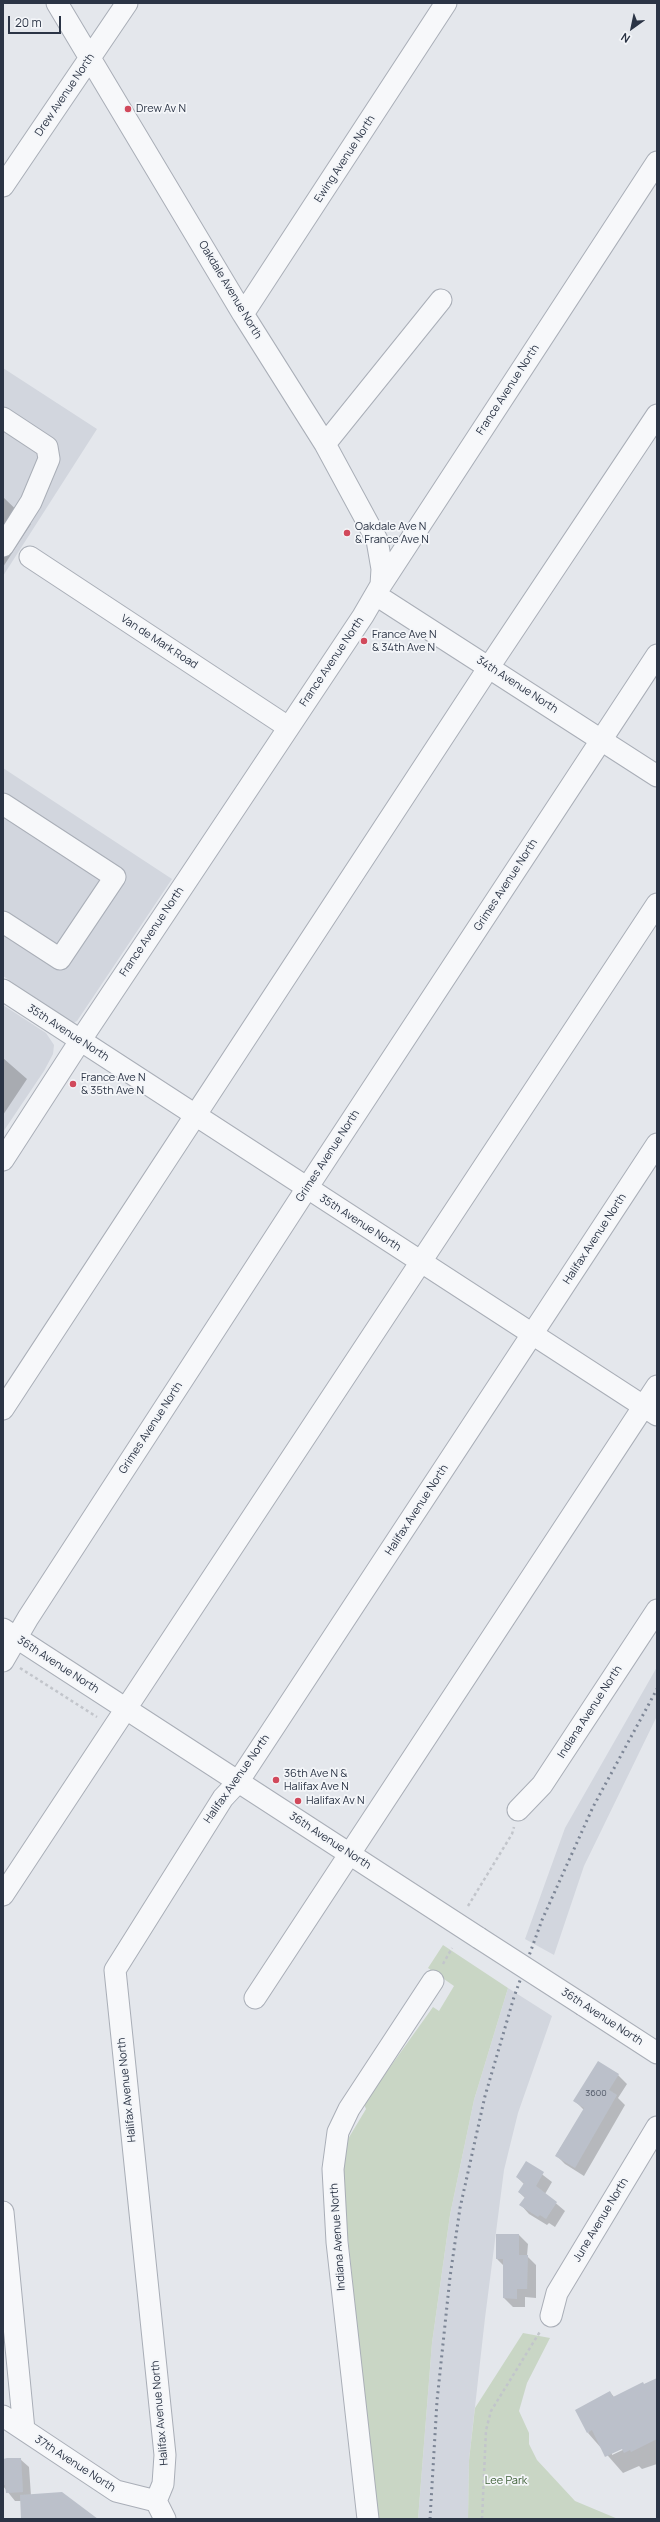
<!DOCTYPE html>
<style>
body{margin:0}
#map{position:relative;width:660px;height:2522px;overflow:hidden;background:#e4e7ec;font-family:Manrope,sans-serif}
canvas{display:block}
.frame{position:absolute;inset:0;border:4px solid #2b3445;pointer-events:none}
.north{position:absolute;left:612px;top:8px;width:40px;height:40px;-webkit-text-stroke:3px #f4f6f9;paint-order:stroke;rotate:213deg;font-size:11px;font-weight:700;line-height:16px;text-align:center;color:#2b3445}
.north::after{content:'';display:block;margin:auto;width:14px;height:18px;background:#2b3445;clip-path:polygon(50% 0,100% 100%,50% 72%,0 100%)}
.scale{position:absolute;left:8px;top:16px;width:53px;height:18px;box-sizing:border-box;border:2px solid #2b3445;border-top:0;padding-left:5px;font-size:12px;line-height:14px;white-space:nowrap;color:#2b3445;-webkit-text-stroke:3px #f4f6f9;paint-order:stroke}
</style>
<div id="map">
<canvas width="660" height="2522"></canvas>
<div class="frame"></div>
<div class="north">N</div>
<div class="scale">20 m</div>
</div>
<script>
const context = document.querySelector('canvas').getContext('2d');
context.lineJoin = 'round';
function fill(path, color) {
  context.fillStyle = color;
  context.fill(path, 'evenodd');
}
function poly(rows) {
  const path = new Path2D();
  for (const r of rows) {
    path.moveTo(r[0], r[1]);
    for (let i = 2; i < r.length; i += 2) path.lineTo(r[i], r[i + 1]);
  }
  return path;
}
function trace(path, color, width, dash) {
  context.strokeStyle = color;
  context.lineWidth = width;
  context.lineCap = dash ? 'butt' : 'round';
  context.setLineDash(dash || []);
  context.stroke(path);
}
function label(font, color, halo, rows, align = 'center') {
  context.font = font + ' Manrope,sans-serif';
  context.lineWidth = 3.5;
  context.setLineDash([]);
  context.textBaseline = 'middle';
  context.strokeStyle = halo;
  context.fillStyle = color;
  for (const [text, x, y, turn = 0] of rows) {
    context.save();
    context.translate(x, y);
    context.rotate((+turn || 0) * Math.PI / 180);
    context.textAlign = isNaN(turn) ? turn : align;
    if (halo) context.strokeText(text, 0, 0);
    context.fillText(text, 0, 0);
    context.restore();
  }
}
fill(poly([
 [3,368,97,429,3,576],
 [3,768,172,879,77,1021,73,1023,3,976],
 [3,1005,46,1033,54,1045,53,1054,44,1071,3,1132],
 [657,1667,657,1716,584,1866,554,1955,525,1939,565,1828],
 [508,1988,552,2016,518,2113,504,2170,485,2318,469,2460,468,2519,418,2519,432,2343,450,2215,474,2100]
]), '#d2d6de');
fill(poly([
 [443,1945,508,1988,474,2100,450,2215,432,2343,418,2519,377,2519,340,2160,348,2139,366,2109,363,2102,368,2089,375,2088,433,2007,439,2011,454,1986,428,1968],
 [523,2333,550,2338,527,2383,519,2411,529,2433,529,2444,537,2460,575,2501,618,2519,468,2519,469,2460,475,2408]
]), '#c9d6c5');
fill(poly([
 [3,497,31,524,3,567],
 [3,1058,27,1079,3,1115],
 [618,2075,627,2084,618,2098,625,2105,584,2176,565,2164,556,2155,584,2110,574,2100],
 [526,2162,552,2182,545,2194,565,2211,555,2227,549,2223,547,2225,529,2214,521,2205,525,2198,519,2192,524,2184,517,2177],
 [519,2235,528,2244,527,2256,536,2265,536,2298,525,2297,525,2307,513,2307,504,2298,504,2266,497,2259],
 [657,2379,657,2464,642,2469,639,2466,623,2473,588,2433,610,2392,614,2397],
 [626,2446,627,2448,612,2455,612,2453],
 [20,2459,29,2467,31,2496,95,2519,22,2519,21,2501,15,2501,3,2486,3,2460]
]), '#0003');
fill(poly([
 [598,2061,619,2074,609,2090,617,2095,575,2168,555,2156,584,2108,573,2101],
 [526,2161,544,2172,536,2186,557,2202,546,2219,540,2215,538,2217,519,2205,525,2197,518,2192,524,2183,516,2177],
 [496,2234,519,2234,519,2255,528,2255,527,2289,517,2289,517,2299,503,2298,503,2259,496,2259],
 [657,2378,657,2439,631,2452,630,2450,624,2453,622,2449,605,2457,592,2430,587,2433,575,2410,610,2391,613,2397,643,2382,644,2384],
 [7,2458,21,2458,23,2492,6,2493,5,2485,3,2485,3,2459],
 [62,2492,98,2519,21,2519,20,2495]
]), '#bbc0ca');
const minor = poly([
 [57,3,243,314,325,444,377,540,382,569,381,585],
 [3,186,127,3],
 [243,314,446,3],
 [3,418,47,447,49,459,31,502,3,546],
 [325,444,441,300],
 [30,557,288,727],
 [376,595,657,776],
 [3,804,115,877,60,959,3,922],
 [3,990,657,1415],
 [3,1160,80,1041,363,616,381,585,657,162],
 [3,1409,489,667,657,415],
 [3,1629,479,1938],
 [3,1661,28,1618,307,1188,657,655],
 [518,1810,542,1785,657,1610],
 [3,1895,657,904],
 [255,1998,657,1386],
 [583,2005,657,2053],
 [3,2212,24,2430],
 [551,2316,557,2293,657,2127],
 [3,2416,116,2491,156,2501,165,2519],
 [156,2501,163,2484,165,2455,115,1970,223,1798,238,1782,657,1144],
 [368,2519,337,2242,333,2169,338,2132,349,2109,433,1981]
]);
trace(minor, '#a9aeb7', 23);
trace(poly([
 [20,1668,97,1717],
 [468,1906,512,1834,514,1827],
 [443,1964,452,1948],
 [482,2519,486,2430,491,2411,541,2330]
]), '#c2c5cb', 2.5, [3, 3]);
trace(minor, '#f7f8fa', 21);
trace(poly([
 [430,2519,437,2401,450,2277,460,2208,485,2096,514,1997,542,1920,593,1807,657,1689]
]), '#7d8696', 3, [2, 4]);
const minorBridge = poly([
 [479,1938,583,2005]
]);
trace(minorBridge, '#a9aeb7', 23, []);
trace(minorBridge, '#f7f8fa', 21);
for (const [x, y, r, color] of [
 [128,109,4,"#d1495b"],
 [347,533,4,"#d1495b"],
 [364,641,4,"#d1495b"],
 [73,1084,4,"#d1495b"],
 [276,1780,4,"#d1495b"],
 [298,1801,4,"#d1495b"]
]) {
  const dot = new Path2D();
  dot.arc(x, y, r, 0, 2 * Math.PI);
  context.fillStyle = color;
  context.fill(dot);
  trace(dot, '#f4f6f9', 1.5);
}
label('9px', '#4f5766', null, [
 ["3600",596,2093]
]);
label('11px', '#2b3445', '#f4f6f9', [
 ["Drew Avenue North",65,95,-56],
 ["Ewing Avenue North",345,159,-57],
 ["Oakdale Avenue North",230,290,59],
 ["France Avenue North",508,390,-57],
 ["Van de Mark Road",159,642,33],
 ["France Avenue North",332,662,-56],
 ["34th Avenue North",517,685,33],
 ["Grimes Avenue North",506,885,-57],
 ["France Avenue North",152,932,-56],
 ["35th Avenue North",68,1033,33],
 ["Grimes Avenue North",328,1156,-57],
 ["35th Avenue North",360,1223,33],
 ["Halifax Avenue North",595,1239,-57],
 ["Grimes Avenue North",151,1428,-57],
 ["Halifax Avenue North",417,1510,-57],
 ["36th Avenue North",58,1665,33],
 ["Indiana Avenue North",590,1712,-57],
 ["Halifax Avenue North",237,1779,-55],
 ["36th Avenue North",330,1841,33],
 ["36th Avenue North",602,2017,33],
 ["Halifax Avenue North",127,2090,-96],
 ["June Avenue North",601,2220,-59],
 ["Indiana Avenue North",338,2237,-94],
 ["Halifax Avenue North",160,2413,-95],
 ["37th Avenue North",75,2464,33]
]);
label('11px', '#2b3445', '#f4f6f9', [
 ["Drew Av N",136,109],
 ["Oakdale Ave N",355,527],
 ["& France Ave N",355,540],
 ["France Ave N",372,635],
 ["& 34th Ave N",372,648],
 ["France Ave N",81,1078],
 ["& 35th Ave N",81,1091],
 ["36th Ave N &",284,1774],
 ["Halifax Ave N",284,1787],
 ["Halifax Av N",306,1801]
], 'left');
label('11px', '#3f6138', '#f4f6f9', [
 ["Lee Park",506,2481]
]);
</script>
